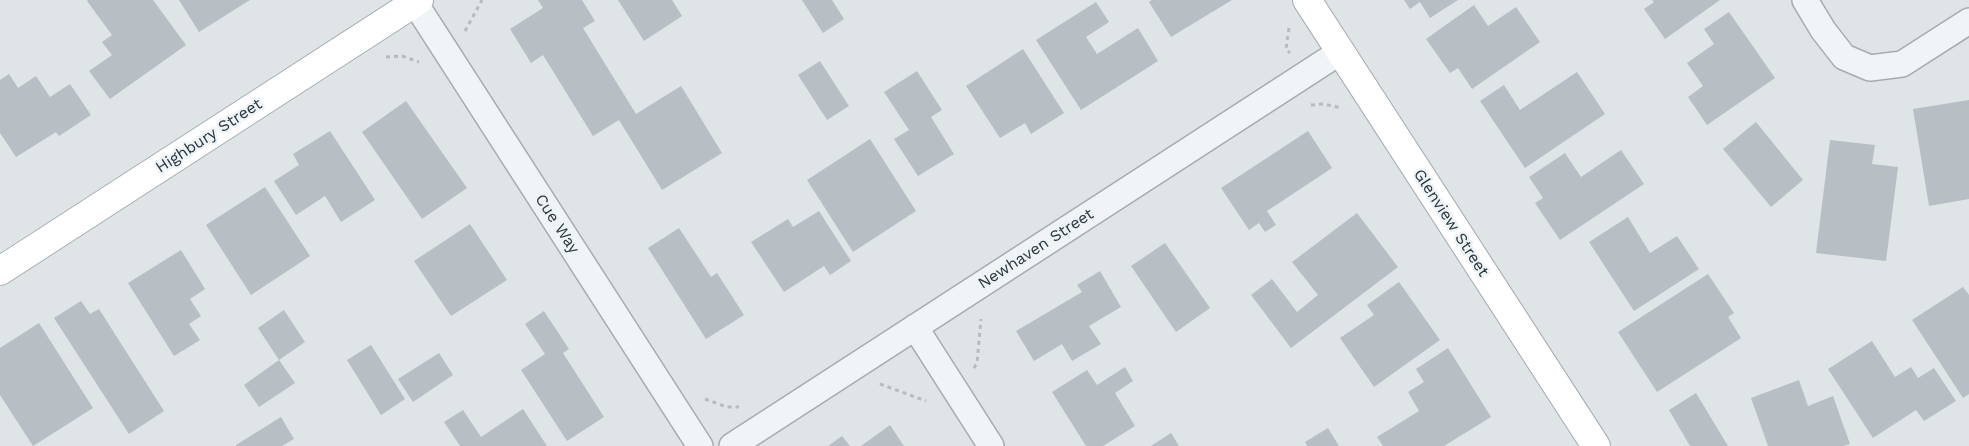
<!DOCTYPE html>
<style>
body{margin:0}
canvas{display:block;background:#dfe4e7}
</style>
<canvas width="1969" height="446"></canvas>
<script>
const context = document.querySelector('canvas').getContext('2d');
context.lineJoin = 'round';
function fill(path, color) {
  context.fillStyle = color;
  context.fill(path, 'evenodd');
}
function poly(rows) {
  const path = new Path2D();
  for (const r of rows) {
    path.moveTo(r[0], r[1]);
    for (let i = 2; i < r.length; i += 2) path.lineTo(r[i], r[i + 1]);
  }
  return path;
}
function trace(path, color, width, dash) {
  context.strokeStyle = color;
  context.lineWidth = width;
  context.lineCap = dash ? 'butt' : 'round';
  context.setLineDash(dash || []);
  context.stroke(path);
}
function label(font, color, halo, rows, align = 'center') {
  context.font = font + ' "Work Sans",sans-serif';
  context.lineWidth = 5;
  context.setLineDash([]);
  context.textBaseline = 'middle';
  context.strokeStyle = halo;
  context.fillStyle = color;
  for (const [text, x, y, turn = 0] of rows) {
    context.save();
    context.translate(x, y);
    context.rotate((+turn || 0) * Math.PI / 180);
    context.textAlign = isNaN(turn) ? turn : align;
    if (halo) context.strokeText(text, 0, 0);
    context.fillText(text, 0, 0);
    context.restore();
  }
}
fill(poly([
 [88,0,153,0,186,45,110,99,89,71,112,55,102,42,112,35,87,1],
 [179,0,250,0,199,32],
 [538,0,582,0,595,21,583,28,636,114,681,86,722,153,662,190,619,120,593,136,543,55,531,63,510,29,543,8],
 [618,0,672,0,682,16,644,41],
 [802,0,832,0,844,19,823,33],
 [1152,0,1232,0,1171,37,1149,2],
 [1404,0,1458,0,1430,18,1420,2,1410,9],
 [1652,0,1720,0,1665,39,1644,9,1654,2],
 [1096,2,1109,22,1086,37,1097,54,1138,28,1158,61,1081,110,1036,40],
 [1474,5,1488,26,1516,7,1540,42,1472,89,1458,68,1450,73,1426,39],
 [1729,12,1775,78,1707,125,1688,97,1703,86,1687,63,1714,44,1704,29],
 [1023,49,1064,113,1031,134,1025,123,1000,138,966,86],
 [820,61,849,106,827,120,798,75],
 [917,71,942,110,931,117,954,154,918,176,894,139,909,130,884,92],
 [1577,72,1605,114,1525,168,1480,101,1504,85,1520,110],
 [9,74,18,88,36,76,50,97,70,84,91,115,59,136,56,132,16,157,0,133,0,80],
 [1969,100,1969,199,1929,206,1913,109],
 [406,101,467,188,422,219,362,132],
 [1756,122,1803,180,1771,207,1723,149],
 [330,131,375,200,341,222,325,196,296,215,274,181,299,165,293,154],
 [1308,131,1332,168,1267,211,1276,225,1265,232,1259,223,1249,230,1221,188],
 [870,139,916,211,853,252,807,180],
 [1830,140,1875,145,1872,164,1898,167,1886,261,1816,253],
 [1621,150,1644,184,1560,240,1535,203,1543,198,1529,177,1565,153,1581,177],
 [265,187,310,256,251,295,206,225],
 [819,211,851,261,830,275,824,266,784,292,751,242,788,219,793,227],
 [1357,213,1398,267,1291,348,1251,295,1272,279,1297,312,1318,295,1292,262],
 [1628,217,1650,253,1677,236,1699,269,1634,311,1589,242],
 [470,224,507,280,451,316,414,261],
 [679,228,711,277,717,273,744,315,706,339,648,248],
 [1165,243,1210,308,1176,332,1131,266],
 [181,250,205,289,190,299,201,316,189,324,200,340,174,356,128,283],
 [1100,271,1121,307,1089,326,1101,344,1072,361,1062,344,1034,361,1016,331,1082,292,1077,285],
 [1708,274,1734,313,1728,317,1741,338,1657,392,1618,332],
 [1399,282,1440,340,1374,387,1340,338,1374,315,1367,305],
 [1963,287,1969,295,1969,394,1963,398,1912,320],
 [81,301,90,314,99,309,164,411,129,434,54,318],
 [284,310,305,342,279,360,258,328],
 [544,311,569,349,563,353,604,417,567,441,521,370,545,354,525,324],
 [39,323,93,408,33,446,0,395,0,348],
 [1872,341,1895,377,1911,367,1918,378,1934,368,1956,401,1924,421,1916,410,1873,438,1828,369],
 [371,345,405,399,381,415,347,360],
 [1448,348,1491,417,1444,446,1383,446,1377,437,1419,411,1408,392,1424,382,1416,369],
 [439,353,453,375,413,402,398,379],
 [279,360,295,383,259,407,244,385],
 [1125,367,1133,381,1115,393,1135,426,1103,446,1086,446,1052,392,1087,370,1097,385],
 [1799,380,1808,406,1833,396,1850,444,1843,446,1768,446,1751,398],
 [1696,393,1728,446,1690,446,1669,410],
 [523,409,547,446,460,446,444,422,463,410,481,437],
 [281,417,294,439,282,446,236,446,236,445],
 [890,425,904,446,861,446],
 [1328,428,1339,446,1307,446,1305,442],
 [1171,433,1179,446,1151,446],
 [842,436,850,446,828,446]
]), '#b7bec4');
const street = poly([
 [1805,0,1823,30,1844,57,1870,68,1902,64,1969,21],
 [415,3,700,446],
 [915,327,991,446],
 [732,446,1340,52]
]);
const secondary = poly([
 [1307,0,1596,446],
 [0,271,419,0]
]);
trace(street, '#a5acb1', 28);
trace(secondary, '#a5acb1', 30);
trace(poly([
 [1289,28,1286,49,1290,53],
 [465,31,482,0],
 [386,57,402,56,419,62],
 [1311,105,1323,104,1342,108],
 [974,368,977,363,981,319],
 [880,384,926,401],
 [705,399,727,407,739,407]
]), '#b5bbbf', 3, [4, 4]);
trace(street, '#f1f4f6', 25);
trace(secondary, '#fff', 28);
label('16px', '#29353e', '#eef3f5', [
 ["Highbury Street",209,136,-33],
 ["Glenview Street",1451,223,57],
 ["Cue Way",557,224,57],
 ["Newhaven Street",1036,249,-33]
]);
</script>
